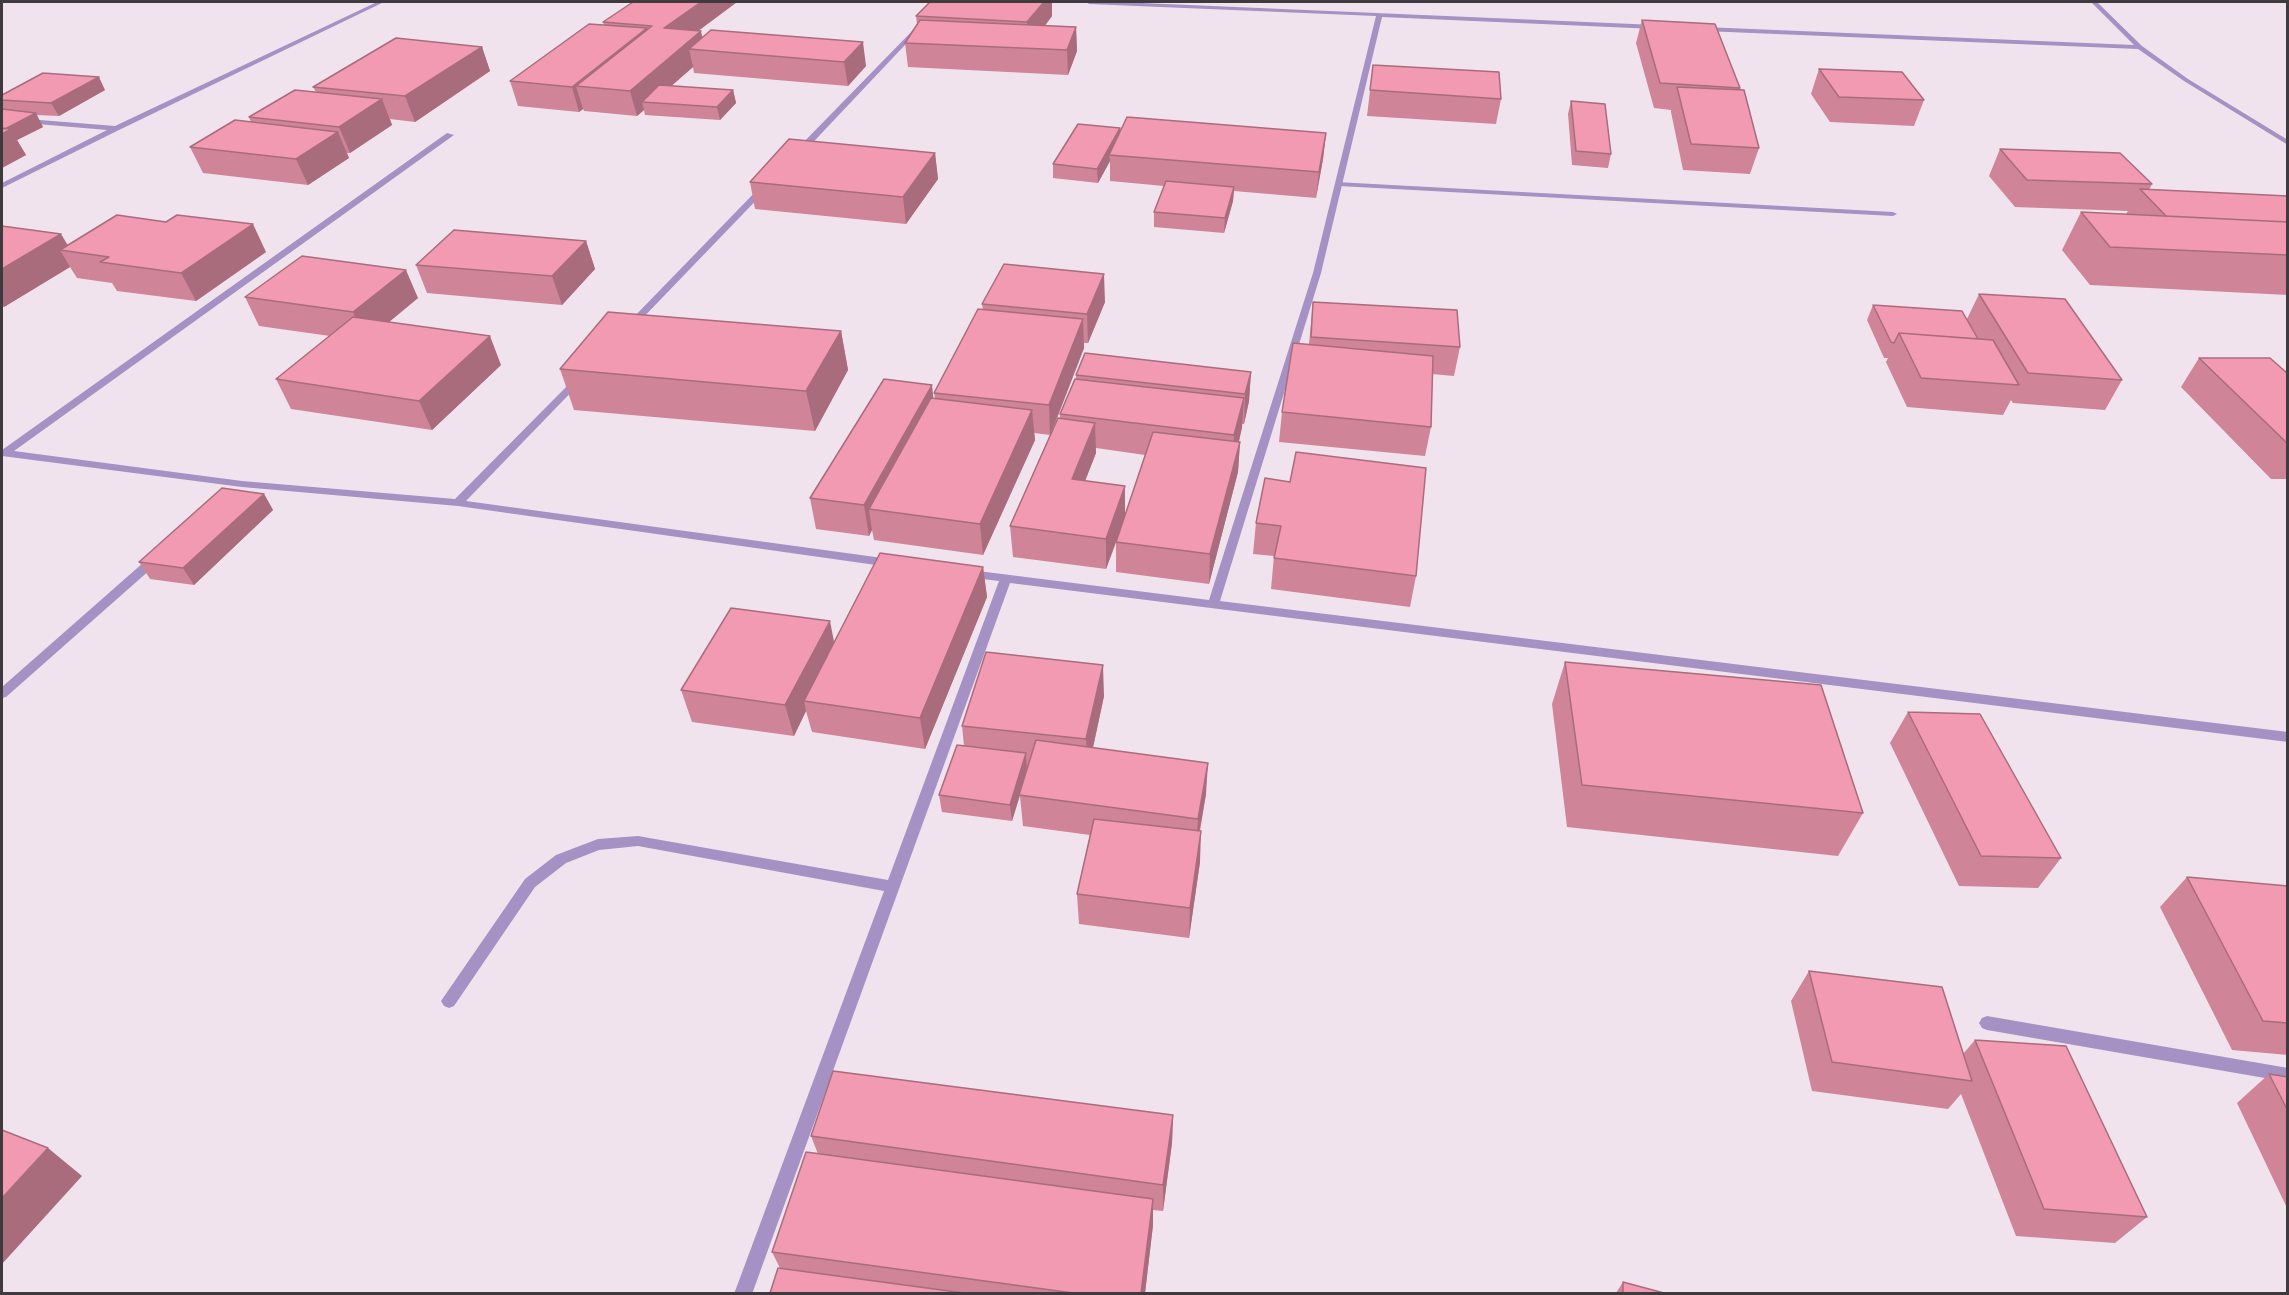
<!DOCTYPE html>
<style>
body{margin:0}
#map{position:relative;width:2289px;height:1295px;overflow:hidden;background:#f1e3ee;font-family:Cabin,sans-serif}
canvas{display:block}
.frame{position:absolute;inset:0;border:3px solid #403a3f;pointer-events:none}
</style>
<div id="map">
<canvas width="2289" height="1295"></canvas>
<div class="frame"></div>
</div>
<script>
const context = document.querySelector('canvas').getContext('2d');
context.lineJoin = 'round';
function poly(rows) {
  const path = new Path2D();
  for (const r of rows) {
    path.moveTo(r[0], r[1]);
    for (let i = 2; i < r.length; i += 2) path.lineTo(r[i], r[i + 1]);
  }
  return path;
}
function fill(path, color) {
  context.fillStyle = color;
  context.fill(path, 'evenodd');
}
function trace(path, color, width, dash) {
  context.strokeStyle = color;
  context.lineWidth = width;
  context.lineCap = dash ? 'butt' : 'round';
  context.setLineDash(dash || []);
  context.stroke(path);
}
fill(poly([
 [1336,182,1893,212,1897,214,1893,216,1339,186,1336,186,1336,182]
]), '#a591c3');
fill(poly([
 [377,2,384,2,119,130,2,188,2,183,107,130,2,121,2,117,115,126,377,2],
 [1086,2,1119,2,1656,25,1659,27,1656,29,1382,17,1321,273,1220,601,2288,732,2288,742,1010,583,752,1294,734,1294,884,891,638,846,599,850,566,863,535,887,454,1006,449,1008,444,1006,441,1001,525,879,556,855,598,839,638,836,888,880,999,581,966,577,964,574,966,571,970,570,1209,600,1313,273,1376,16,1089,4,1086,2],
 [2091,2,2097,2,2142,46,2188,79,2288,140,2288,145,2184,81,2138,49,1704,31,1701,29,1704,27,2134,45,2091,2],
 [916,27,921,28,802,154,796,154,796,150,916,27],
 [447,133,454,135,14,451,242,481,455,499,575,378,578,377,581,378,581,382,466,501,890,559,896,563,894,566,890,567,458,506,242,487,2,456,2,450,447,133],
 [761,186,768,188,635,326,629,326,629,322,761,186],
 [156,554,160,555,162,558,160,561,6,697,2,698,2,687,152,555,156,554],
 [1987,1016,2288,1068,2288,1082,1987,1030,1982,1028,1979,1023,1982,1018,1987,1016]
]), '#a591c3');
fill(poly([
 [737,2,698,31,703,37,711,30,866,66,848,86,694,73,693,67,671,86,733,90,736,103,720,120,645,115,644,110,637,116,584,111,583,109,579,112,518,106,510,81,604,25,603,22],
 [930,2,1052,2,1052,16,1045,26,1076,27,1077,51,1068,75,908,67,905,43,917,24,916,16],
 [1642,20,1740,88,1740,90,1759,148,1750,174,1683,170,1671,112,1671,110,1654,108,1636,43],
 [482,47,490,71,415,122,390,119,392,125,350,153,347,153,349,158,308,185,203,173,190,147,251,122,249,117,316,92,313,87],
 [1373,65,1501,99,1496,124,1367,116],
 [1819,69,1924,100,1914,126,1830,122,1811,94],
 [105,90,59,116,36,115,43,127,17,140,26,155,2,168,2,95],
 [1571,101,1611,154,1608,168,1572,165,1568,114],
 [1120,128,1120,133,1326,133,1323,159,1316,198,1234,191,1233,201,1224,233,1154,227,1154,212,1164,186,1110,181,1110,161,1098,183,1053,178,1053,164],
 [2000,149,2152,184,2149,190,2288,196,2288,295,2090,285,2062,250,2081,212,2126,214,2128,211,2015,207,1989,176],
 [935,153,938,179,906,224,755,209,750,182],
 [2,226,68,245,266,252,196,301,117,291,112,283,77,278,70,267,4,307,2,307],
 [586,241,595,269,562,305,427,293,416,265],
 [1979,294,2122,380,2105,410,2013,403,2011,400,2003,415,1907,407,1886,362,1888,358,1884,358,1867,320,1873,305,1967,319],
 [245,297,418,298,389,322,501,365,432,430,291,409,276,379,330,336,259,326],
 [1105,302,1088,343,1084,343,1084,348,1052,432,1060,419,1060,414,1076,379,1076,375,1251,372,1249,401,1244,424,1242,424,1239,442,1240,442,1238,472,1209,584,1116,572,1116,543,1106,569,1013,557,1010,526,1050,435,1034,433,1035,440,983,555,874,540,872,530,869,536,816,529,810,498,933,398,935,398,934,393,983,310,982,304],
 [1096,448,1145,455,1125,515,1125,486,1085,481,1096,453],
 [1313,302,1460,347,1454,376,1432,374,1431,427,1425,456,1279,442,1282,412,1309,344],
 [841,331,848,370,815,431,574,410,560,369],
 [2199,358,2288,374,2288,479,2271,479,2181,387],
 [1265,478,1416,576,1410,607,1271,589,1274,556,1253,554,1256,523],
 [264,494,273,510,194,585,150,579,139,562],
 [983,567,987,597,925,749,812,732,806,711,794,736,692,722,681,690,834,643],
 [1565,662,1863,813,1838,856,1567,827,1552,704],
 [1104,696,1093,748,1206,794,1200,831,1200,862,1189,938,1079,924,1077,894,1090,835,1023,826,1020,796,1012,821,942,812,939,795,964,746,962,726],
 [1908,712,2061,858,2038,888,1959,886,1890,743],
 [2187,877,2288,886,2288,1055,2232,1050,2160,907],
 [1809,971,1963,1054,1975,1040,2147,1217,2115,1243,2016,1236,1961,1094,1948,1109,1812,1091,1791,1001],
 [2269,1074,2288,1077,2288,1210,2237,1103],
 [1173,1115,1172,1143,1163,1211,1153,1210,1153,1225,1145,1293,770,1293,780,1268,772,1252,818,1154,811,1136],
 [1623,1282,1664,1293,1616,1293]
]), '#cf8498');
fill(poly([
 [701,2,737,2,670,52,664,28],
 [1044,2,1052,2,1052,16,1029,46,1027,22],
 [1076,27,1077,51,1068,75,1067,50],
 [647,28,652,52,576,86,583,109,579,112,572,87],
 [701,31,705,50,689,49,693,67,652,103,642,102,644,110,637,116,630,91],
 [863,42,866,66,848,86,844,62],
 [482,47,490,71,415,122,405,96],
 [99,77,105,90,59,116,51,103],
 [733,90,736,103,720,120,717,107],
 [382,99,392,125,350,153,339,127],
 [36,113,43,127,17,140,26,155,2,168,2,130],
 [1120,128,1120,142,1109,155,1110,161,1098,183,1097,169],
 [338,132,349,158,308,185,296,159],
 [1326,133,1323,159,1316,198,1319,172],
 [935,153,938,179,906,224,903,197],
 [1234,187,1233,201,1224,233,1225,218],
 [253,224,266,252,196,301,181,273],
 [61,234,72,252,60,250,70,267,4,307,2,303,2,269],
 [586,241,595,269,562,305,552,276],
 [406,270,418,298,366,341,353,312],
 [1104,274,1105,302,1088,343,1087,314],
 [1083,319,1084,348,1050,435,1049,405],
 [841,331,848,370,815,431,806,391],
 [490,336,501,365,432,430,419,401],
 [1251,372,1249,401,1244,424,1245,394],
 [932,385,935,414,869,509,872,530,869,536,864,505],
 [1244,398,1242,428,1233,465,1234,435],
 [1032,410,1035,440,983,555,980,524],
 [1095,423,1096,453,1074,509,1072,479],
 [1240,442,1238,472,1209,584,1210,554],
 [1125,486,1125,516,1106,569,1106,539],
 [264,494,273,510,194,585,183,568],
 [983,567,987,597,925,749,920,718],
 [830,621,836,652,804,701,806,711,794,736,785,705],
 [1103,665,1104,696,1088,770,1086,739],
 [1026,753,1027,770,1012,821,1010,805],
 [1208,763,1206,794,1196,850,1198,819],
 [1201,831,1200,862,1189,938,1190,908],
 [1173,1115,1172,1143,1163,1211,1163,1185],
 [48,1148,82,1176,2,1264,2,1198],
 [1153,1199,1153,1225,1145,1293,1141,1293]
]), '#a96c7c');
const building = poly([
 [633,2,701,2,664,28,701,31,630,91,576,86,652,26,603,22,633,2],
 [930,2,1044,2,1027,22,916,16,930,2],
 [920,20,1076,27,1067,50,905,43,920,20],
 [1642,20,1715,24,1740,88,1660,83,1642,20],
 [589,24,647,28,572,87,510,81,589,24],
 [711,30,863,42,844,62,689,49,711,30],
 [396,38,482,47,405,96,313,87,396,38],
 [1373,65,1499,72,1501,99,1370,90,1373,65],
 [1819,69,1902,72,1924,100,1839,97,1819,69],
 [43,73,99,77,51,103,2,100,2,95,43,73],
 [659,85,733,90,717,107,642,102,659,85],
 [1677,87,1744,90,1759,148,1691,144,1677,87],
 [295,90,382,99,339,127,249,117,295,90],
 [1571,101,1605,104,1611,154,1576,151,1571,101],
 [2,109,36,113,5,129,2,128,2,109],
 [1127,117,1326,133,1319,172,1109,155,1127,117],
 [235,120,338,132,296,159,190,147,235,120],
 [1078,124,1120,128,1097,169,1053,164,1078,124],
 [2,128,11,129,2,134,2,128],
 [789,139,935,153,903,197,750,182,789,139],
 [2000,149,2120,153,2152,184,2027,180,2000,149],
 [1166,181,1234,187,1225,218,1154,212,1166,181],
 [2140,189,2288,196,2288,222,2166,216,2140,189],
 [2081,212,2288,222,2288,255,2110,247,2081,212],
 [117,215,166,222,177,215,253,224,181,273,100,262,109,257,60,250,117,215],
 [2,226,61,234,2,269,2,226],
 [454,230,586,241,552,276,416,265,454,230],
 [302,256,406,270,353,312,245,297,302,256],
 [1004,264,1104,274,1087,314,982,304,1004,264],
 [1979,294,2065,299,2122,380,2028,373,1979,294],
 [1313,302,1457,310,1460,347,1311,337,1313,302],
 [1873,305,1962,311,1978,339,1899,333,1894,343,1891,342,1873,305],
 [978,309,1083,319,1049,405,934,393,978,309],
 [608,312,841,331,806,391,560,369,608,312],
 [353,317,490,336,419,401,276,379,353,317],
 [1899,333,1993,340,2019,385,1921,378,1899,333],
 [1293,343,1433,356,1431,427,1282,412,1293,343],
 [1085,353,1251,372,1245,394,1076,375,1085,353],
 [2199,358,2270,358,2288,374,2288,444,2199,358],
 [884,379,932,385,864,505,810,498,884,379],
 [1075,379,1244,398,1234,435,1060,414,1075,379],
 [931,398,1032,410,980,524,869,509,931,398],
 [1058,418,1095,423,1072,479,1125,486,1106,539,1010,526,1058,418],
 [1153,432,1240,442,1210,554,1116,542,1153,432],
 [1296,452,1426,468,1416,576,1274,558,1281,526,1256,523,1265,478,1290,482,1296,452],
 [222,488,264,494,183,568,139,562,222,488],
 [880,553,983,567,920,718,804,701,880,553],
 [731,608,830,621,785,705,681,690,731,608],
 [986,652,1103,665,1086,739,962,726,986,652],
 [1565,662,1821,685,1863,813,1582,785,1565,662],
 [1908,712,1980,714,2061,858,1981,856,1908,712],
 [1036,740,1208,763,1198,819,1019,795,1036,740],
 [957,745,1026,753,1010,805,939,795,957,745],
 [1094,819,1201,831,1190,908,1077,894,1094,819],
 [2187,877,2288,886,2288,1023,2263,1021,2187,877],
 [1809,971,1942,987,1972,1081,1832,1062,1809,971],
 [1975,1040,2066,1046,2147,1217,2044,1209,1975,1040],
 [833,1071,1173,1115,1163,1185,811,1136,833,1071],
 [2269,1074,2288,1077,2288,1111,2269,1074],
 [2,1130,48,1148,2,1198,2,1130],
 [806,1152,1153,1199,1141,1293,1073,1293,772,1252,806,1152],
 [778,1268,964,1293,770,1293,778,1268],
 [1623,1282,1664,1293,1623,1293,1623,1282]
]);
fill(building, '#f19ab1');
trace(building, '#a96c7c', 1.5);
</script>
